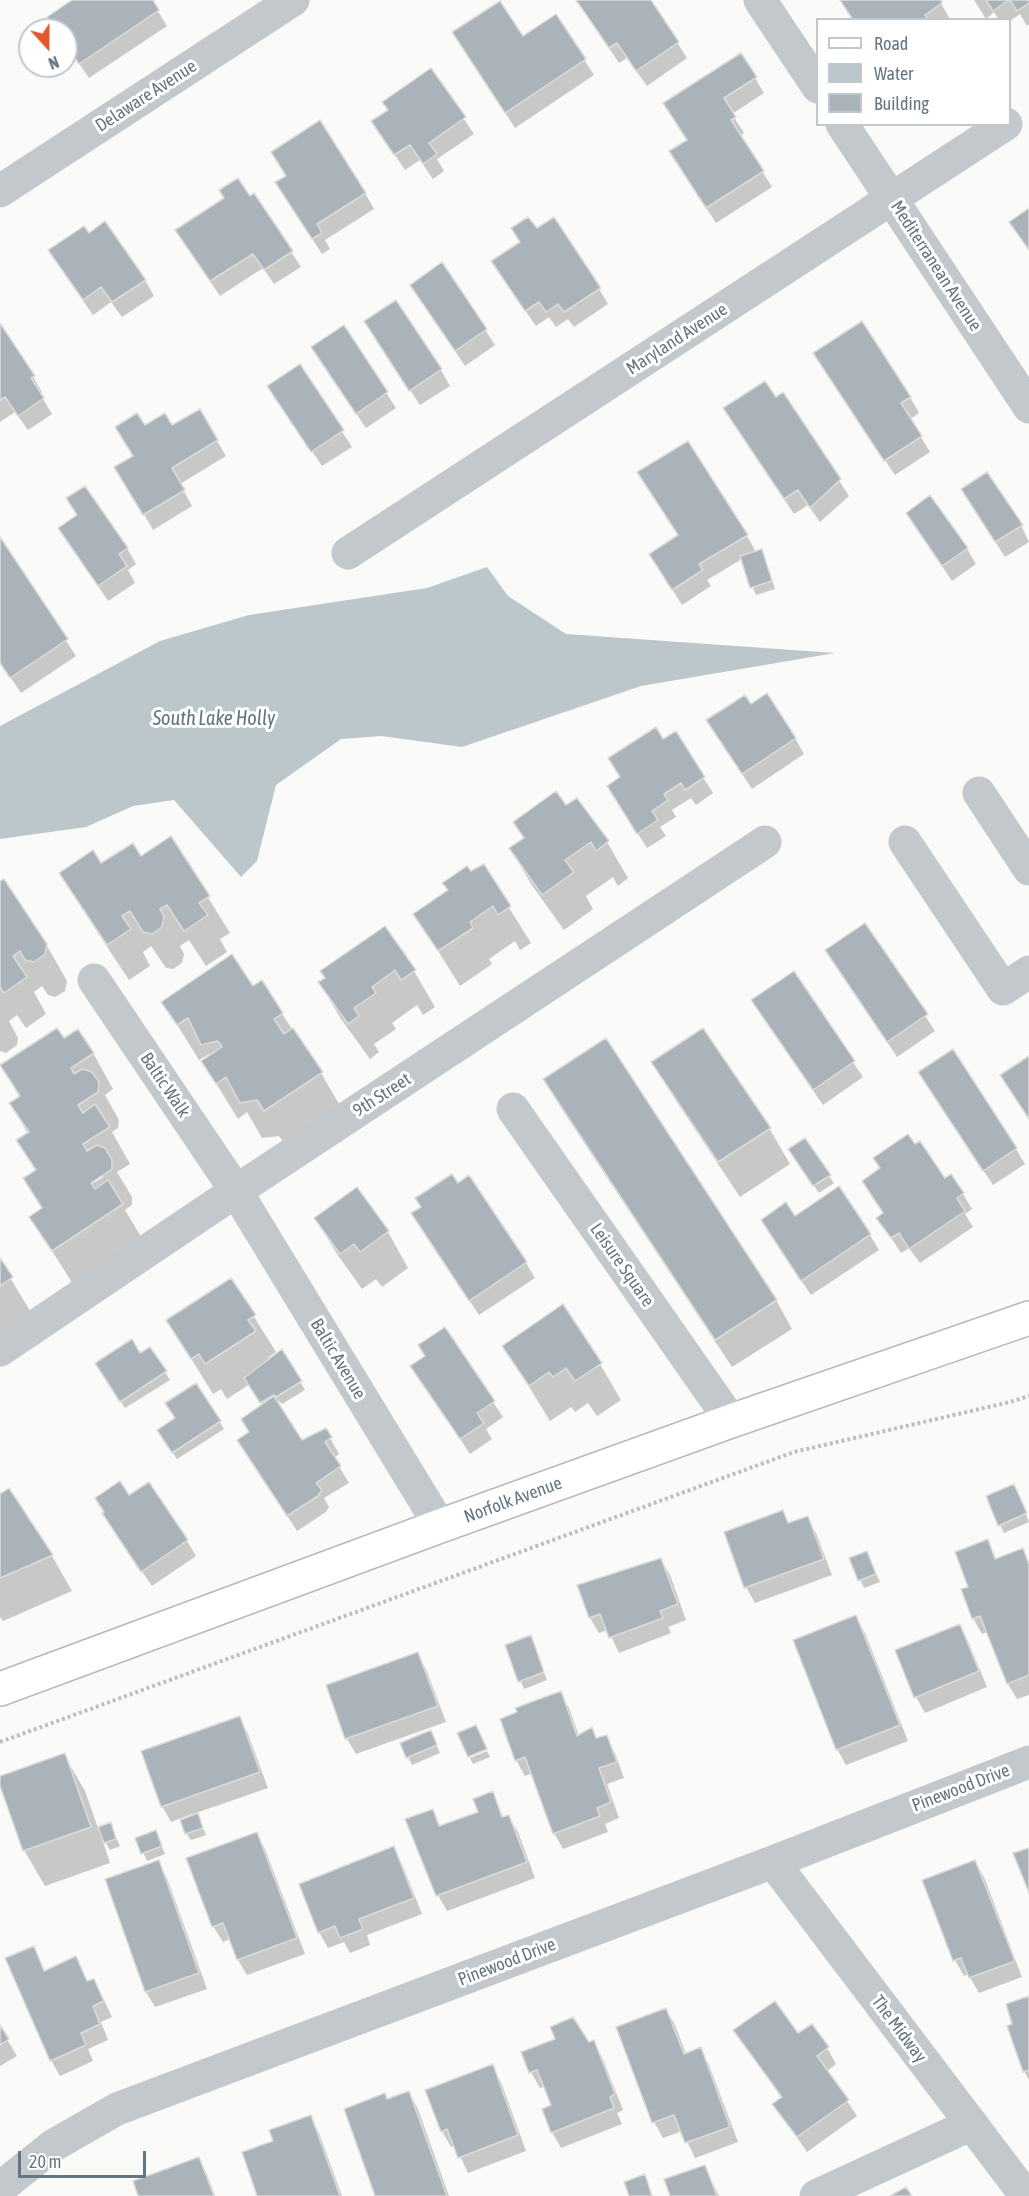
<!DOCTYPE html>
<style>
body{margin:0}
#map{position:relative;width:1029px;height:2196px;overflow:hidden;background:#fafaf8;font-family:"Asap Condensed",sans-serif}
canvas{display:block}
.legend{position:absolute;left:816px;top:18px;width:195px;height:108px;box-sizing:border-box;background:#fff;border:2px solid #c1c8cd;margin:0;padding:8px 10px;list-style:none;font-size:18px;color:#657683}
.legend li{display:flex;align-items:center;gap:12px;height:30px}
.legend b{width:30px;border:2px solid #c1c8cd}
.north{position:absolute;left:18px;top:18px;width:60px;height:60px;box-sizing:border-box;background:#fff;border:2px solid #c1c8cd;border-radius:50%;rotate:159deg;font-size:16px;font-weight:700;line-height:24px;text-align:center;color:#657683}
.north::after{content:'';display:block;margin:auto;width:21px;height:27px;background:#e4572e;clip-path:polygon(50% 0,100% 100%,50% 72%,0 100%)}
.scale{position:absolute;left:18px;top:2151px;width:128px;height:27px;box-sizing:border-box;border:3px solid #657683;border-top:0;padding-left:8px;font-size:18px;line-height:21px;white-space:nowrap;color:#657683;-webkit-text-stroke:4px #fff;paint-order:stroke}
</style>
<div id="map">
<canvas width="1029" height="2196"></canvas>
<ul class="legend">
<li><b style="height:8px;background:#fff"></b>Road</li>
<li><b style="height:16px;background:#bbc7cb"></b>Water</li>
<li><b style="height:16px;background:#aab3b9"></b>Building</li>
</ul>
<div class="north">N</div>
<div class="scale">20 m</div>
</div>
<script>
const context = document.querySelector('canvas').getContext('2d');
context.lineJoin = 'round';
function fill(path, color) {
  context.fillStyle = color;
  context.fill(path, 'evenodd');
}
function poly(rows) {
  const path = new Path2D();
  for (const r of rows) {
    path.moveTo(r[0], r[1]);
    for (let i = 2; i < r.length; i += 2) path.lineTo(r[i], r[i + 1]);
  }
  return path;
}
function trace(path, color, width, dash) {
  context.strokeStyle = color;
  context.lineWidth = width;
  context.lineCap = dash ? 'butt' : 'round';
  context.setLineDash(dash || []);
  context.stroke(path);
}
function label(font, color, halo, rows, align = 'center') {
  context.font = font + ' "Asap Condensed",sans-serif';
  context.lineWidth = 6;
  context.setLineDash([]);
  context.textBaseline = 'middle';
  context.strokeStyle = halo;
  context.fillStyle = color;
  for (const [text, x, y, turn = 0] of rows) {
    context.save();
    context.translate(x, y);
    context.rotate((+turn || 0) * Math.PI / 180);
    context.textAlign = isNaN(turn) ? turn : align;
    if (halo) context.strokeText(text, 0, 0);
    context.fillText(text, 0, 0);
    context.restore();
  }
}
fill(poly([
 [487,567,508,596,566,634,835,653,641,686,462,747,381,736,341,739,276,785,257,861,241,877,174,800,133,806,86,827,0,839,0,726,160,641,249,615,427,588]
]), '#bbc7cb');
fill(poly([
 [75,0,151,0,167,26,89,78,66,44,66,30,57,30],
 [577,0,650,0,687,58,647,86,627,58,619,63],
 [841,0,939,0,950,19,853,20],
 [974,0,1029,0,1029,24,1027,26,1020,14,1010,21,1010,20,999,20,994,12,986,19],
 [556,16,594,75,515,128,463,48,522,38],
 [431,70,474,134,437,159,444,171,433,179,420,160,405,170,373,122,389,111],
 [755,78,764,93,732,114,744,133,740,136,772,187,716,223,680,167,688,141,674,119],
 [365,193,374,209,325,240,330,249,322,254,286,198],
 [254,195,301,267,274,284,263,268,220,296,186,246],
 [536,231,599,289,608,304,574,327,568,319,556,327,549,317,536,326,502,277],
 [89,235,145,280,154,296,122,317,111,302,93,315,59,266],
 [442,265,495,345,465,366,411,285],
 [0,325,33,377,42,392,40,394,52,414,28,430,15,412,0,422],
 [343,327,396,408,366,428,322,363],
 [375,337,441,370,450,386,420,405],
 [299,366,352,447,322,466,278,402],
 [824,369,910,397,919,413,910,419,930,452,895,475],
 [783,394,849,496,820,522,808,505,794,514,734,424],
 [199,411,226,456,180,484,192,506,153,530,117,467,134,457,144,427,172,427],
 [972,505,1021,525,1029,542,1005,557],
 [60,528,127,548,136,564,128,570,135,583,108,601],
 [917,529,967,549,976,564,952,581],
 [747,536,756,552,761,550,765,558,775,589,756,595,742,559,707,580,711,586,682,605,660,570],
 [0,540,76,656,21,693,0,662],
 [751,706,795,738,804,754,752,789,717,736],
 [675,733,713,793,696,805,691,798,672,810,676,817,660,827,666,836,647,848,618,802,663,741],
 [577,800,607,842,628,878,618,886,613,877,586,896,593,909,564,930,531,884,511,849],
 [171,838,230,933,220,939,227,952,206,966,189,940,180,946,184,954,182,963,173,969,166,968,151,946,143,952,150,966,129,980,82,909,61,873,141,858],
 [483,866,531,943,520,950,515,941,489,959,492,964,460,986,415,914],
 [0,883,46,944,67,981,65,991,55,997,48,995,42,986,34,992,46,1014,26,1028,17,1015,9,1021,18,1038,17,1045,6,1053,0,1051],
 [865,925,935,1031,897,1057,827,951],
 [384,928,414,971,435,1007,423,1015,417,1005,392,1023,396,1029,374,1044,379,1052,370,1059,341,1019,320,983],
 [793,973,863,1077,823,1105,762,1016],
 [261,982,321,1073,342,1109,286,1146,279,1136,262,1138,247,1112,238,1119,203,1062,210,1057,209,1054,199,1060,163,1002,252,988],
 [64,1040,93,1053,113,1089,105,1095,119,1120,118,1128,112,1132,130,1164,117,1172,132,1197,132,1205,125,1210,143,1240,74,1286,31,1217,43,1210,25,1179,36,1172,18,1140,28,1134,11,1104,20,1098,1,1066],
 [103,1173,103,1177,85,1188,84,1186],
 [653,1062,769,1128,790,1164,740,1197,674,1098],
 [545,1079,776,1300,792,1329,732,1367,561,1108],
 [929,1088,1016,1149,1025,1164,993,1185],
 [794,1157,829,1176,834,1183,819,1193],
 [945,1181,963,1194,972,1209,965,1214,973,1227,920,1263,909,1248,901,1253,878,1218],
 [794,1218,870,1235,879,1250,811,1295,771,1236],
 [316,1219,388,1232,408,1268,382,1287,376,1279,362,1289,337,1254],
 [422,1229,526,1263,535,1278,479,1315],
 [0,1261,32,1314,0,1335],
 [231,1280,276,1352,269,1357,270,1360,282,1351,305,1390,282,1404,279,1401,276,1403,302,1442,330,1438,339,1454,334,1458,349,1483,324,1498,329,1507,326,1512,297,1531,239,1441,251,1433,263,1405,250,1384,227,1399,221,1389,213,1394,168,1321],
 [444,1329,503,1417,486,1429,492,1439,470,1454,412,1366,426,1356],
 [504,1346,600,1364,621,1400,597,1416,588,1403,575,1412,571,1407,550,1421],
 [150,1349,170,1380,125,1408,101,1371],
 [177,1419,220,1422,224,1429,177,1459,163,1438],
 [8,1490,52,1556,72,1591,3,1621,0,1617,0,1495],
 [1018,1494,1029,1522,1004,1533,1000,1525],
 [129,1497,187,1541,196,1556,152,1586,113,1529],
 [783,1512,789,1524,807,1518,816,1533,832,1575,755,1603,746,1587],
 [987,1541,997,1560,1022,1550,1029,1562,1029,1695,1017,1699,1008,1684,988,1632,982,1634,973,1618,970,1587],
 [866,1553,880,1582,864,1588,851,1559],
 [661,1560,670,1575,686,1620,668,1627,671,1633,619,1653,608,1630,599,1633,590,1618],
 [856,1617,865,1633,908,1741,846,1765,837,1749],
 [959,1626,968,1641,987,1687,925,1713,916,1697],
 [530,1637,547,1680,524,1689,507,1646],
 [417,1654,426,1669,446,1722,356,1754,347,1739,328,1686],
 [560,1693,569,1708,579,1736,591,1729,597,1740,606,1737,615,1753,624,1778,607,1784,619,1818,605,1824,608,1832,563,1849,554,1833,533,1773,525,1776,516,1760],
 [239,1718,248,1734,268,1788,196,1813,206,1835,191,1840,186,1833,193,1817,192,1814,171,1822,162,1806],
 [434,1740,440,1753,412,1765,402,1744],
 [487,1751,490,1757,473,1764,470,1758],
 [64,1755,85,1791,98,1828,110,1824,120,1846,110,1850,103,1838,102,1839,110,1863,45,1886,24,1850,0,1778],
 [492,1793,504,1818,508,1817,518,1832,535,1878,447,1911,438,1895,432,1811,441,1827,480,1813],
 [256,1833,265,1849,305,1954,247,1975,238,1960,230,1939,223,1942,213,1926],
 [137,1839,159,1840,165,1854,147,1861],
 [393,1848,402,1864,422,1914,367,1935,370,1945,350,1953,344,1942,328,1948,319,1932],
 [974,1861,984,1877,1022,1977,979,1993,968,1974,964,1976,955,1960],
 [158,1862,167,1878,207,1989,155,2007,146,1992,107,1880],
 [33,1948,45,1972,75,1958,88,1983,94,1980,112,2017,101,2022,108,2040,88,2049,93,2061,60,2076,51,2060],
 [1029,1997,1029,2080,1024,2071,1014,2025],
 [666,2009,675,2025,686,2054,700,2049,709,2065,738,2142,695,2158,682,2131,663,2138,654,2122],
 [0,2028,17,2056,0,2066],
 [735,2031,798,2035,827,2048,836,2064,827,2071,857,2116,807,2152,774,2104,782,2099],
 [593,2042,602,2057,623,2110,617,2113,622,2124,561,2148,552,2132,553,2106,545,2086,540,2088,531,2072],
 [492,2066,501,2082,526,2151,468,2173,455,2145,451,2147,442,2131],
 [409,2093,418,2109,449,2196,376,2196,388,2100],
 [310,2117,319,2133,342,2196,259,2196,275,2142],
 [198,2159,207,2174,215,2196,140,2196],
 [705,2167,719,2196,671,2196]
]), '#0003');
const building = poly([
 [72,0,153,0,159,10,79,64,66,45,66,30,56,30,47,17,72,0],
 [576,0,651,0,679,42,636,71,617,43,609,48,576,0],
 [840,0,941,0,942,3,925,15,928,20,853,20,840,0],
 [986,0,1009,0,993,11,986,0],
 [1010,0,1029,0,1029,3,1017,11,1010,0],
 [500,1,523,36,556,14,586,59,505,113,452,32,500,1],
 [741,53,757,77,724,98,736,117,731,120,764,171,706,208,669,151,687,140,663,103,741,53],
 [431,68,466,117,429,143,437,154,423,164,410,145,394,155,371,121,388,110,382,102,431,68],
 [320,120,366,193,317,224,322,233,312,239,275,182,286,176,271,152,320,120],
 [238,178,250,196,254,193,293,251,264,270,253,254,210,281,175,230,224,198,219,190,238,178],
 [1029,208,1029,250,1009,222,1029,208],
 [528,217,537,228,554,217,601,288,564,312,558,304,546,312,539,302,525,311,491,261,520,242,511,228,528,217],
 [105,221,146,280,112,302,101,287,83,300,48,250,84,226,89,233,105,221],
 [442,262,487,329,455,351,410,285,442,262],
 [396,300,442,369,409,391,364,321,396,300],
 [862,321,911,397,901,403,922,436,884,461,813,353,862,321],
 [0,323,35,376,31,378,44,398,18,416,5,397,0,400,0,323],
 [344,325,388,392,356,414,311,347,344,325],
 [300,364,344,430,311,452,267,386,300,364],
 [765,381,776,397,783,392,841,479,810,508,798,490,784,499,723,408,765,381],
 [200,409,218,440,172,468,185,490,143,515,114,467,133,456,115,427,137,413,145,425,165,413,172,425,200,409],
 [688,441,748,535,699,564,703,570,672,590,649,554,678,535,637,472,688,441],
 [987,472,1023,525,995,542,961,489,987,472],
 [85,486,128,548,119,554,127,566,98,586,58,528,77,515,66,498,85,486],
 [930,495,968,548,942,566,906,513,930,495],
 [0,537,68,639,10,678,0,663,0,537],
 [762,549,772,581,750,588,740,556,762,549],
 [767,693,796,738,742,774,706,720,745,695,751,704,767,693],
 [656,727,663,739,676,731,705,777,685,790,681,783,664,794,668,800,652,811,658,820,637,834,607,786,620,777,608,758,656,727],
 [556,791,566,805,577,798,609,841,596,851,591,842,565,860,574,872,542,895,509,848,524,838,513,822,556,791],
 [171,836,210,896,199,903,208,915,184,931,167,905,160,909,164,916,162,927,152,934,143,932,130,911,122,916,131,929,107,945,59,873,93,850,101,863,133,843,141,856,171,836],
 [484,864,511,906,498,915,493,906,470,922,473,928,438,951,413,914,448,890,442,883,467,866,471,871,484,864],
 [4,879,47,944,45,954,34,962,25,960,20,951,13,956,27,977,4,993,0,987,0,881,4,879],
 [865,923,928,1014,887,1042,825,950,865,923],
 [385,926,416,970,401,980,395,970,372,987,376,993,354,1008,359,1016,348,1024,318,982,325,978,320,971,385,926],
 [232,954,253,986,262,980,283,1013,274,1019,284,1034,293,1028,323,1072,264,1111,257,1100,240,1103,226,1077,216,1084,201,1061,222,1047,218,1041,201,1045,188,1018,177,1025,161,1002,232,954],
 [794,971,855,1061,813,1090,751,1000,794,971],
 [57,1028,64,1038,78,1029,94,1053,71,1068,74,1074,82,1069,92,1072,99,1082,98,1092,78,1105,83,1113,95,1104,110,1127,83,1144,87,1151,97,1145,105,1148,112,1160,112,1169,91,1183,95,1189,108,1180,123,1204,52,1251,29,1217,42,1208,23,1178,36,1170,16,1140,29,1132,9,1103,20,1096,0,1065,57,1028],
 [703,1028,771,1128,718,1162,651,1062,703,1028],
 [606,1038,777,1300,715,1340,543,1079,606,1038],
 [953,1049,1017,1148,983,1171,918,1072,953,1049],
 [1029,1056,1029,1119,1000,1075,1029,1056],
 [908,1134,915,1144,920,1141,945,1178,951,1174,964,1193,957,1198,965,1211,909,1249,899,1233,891,1238,876,1218,883,1213,862,1181,880,1168,873,1158,908,1134],
 [805,1138,831,1175,813,1186,788,1149,805,1138],
 [452,1174,458,1183,469,1175,527,1262,469,1301,411,1213,421,1207,415,1198,452,1174],
 [839,1186,871,1234,801,1281,761,1220,786,1202,795,1216,839,1186],
 [357,1187,389,1231,360,1252,354,1244,340,1254,314,1218,357,1187],
 [0,1258,13,1277,0,1286,0,1258],
 [231,1278,256,1315,248,1320,256,1331,205,1364,199,1354,191,1359,166,1320,231,1278],
 [563,1304,602,1363,575,1381,566,1368,553,1377,549,1372,529,1386,502,1346,563,1304],
 [445,1327,495,1401,477,1413,484,1423,460,1439,410,1366,425,1356,418,1345,445,1327],
 [132,1339,140,1353,150,1347,167,1371,120,1402,95,1363,132,1339],
 [282,1349,302,1381,276,1397,274,1395,260,1403,244,1378,282,1349],
 [196,1383,221,1421,172,1453,157,1430,175,1418,165,1403,196,1383],
 [274,1396,302,1440,326,1428,332,1437,325,1442,341,1466,316,1483,322,1490,318,1496,287,1516,237,1440,249,1432,241,1419,274,1396],
 [120,1481,129,1495,149,1482,188,1540,141,1572,102,1513,104,1512,95,1498,120,1481],
 [1014,1484,1027,1513,998,1526,986,1496,1014,1484],
 [9,1488,53,1555,0,1578,0,1494,9,1488],
 [783,1510,788,1523,808,1516,824,1559,744,1588,724,1532,783,1510],
 [988,1539,995,1559,1023,1548,1029,1564,1029,1675,1007,1684,980,1616,972,1619,961,1589,968,1587,955,1552,988,1539],
 [867,1551,876,1574,858,1581,849,1558,867,1551],
 [661,1558,678,1604,660,1611,663,1618,609,1638,600,1614,589,1618,577,1585,661,1558],
 [856,1615,900,1725,836,1750,793,1640,856,1615],
 [960,1624,979,1671,914,1698,895,1650,960,1624],
 [531,1635,544,1672,518,1682,505,1645,531,1635],
 [418,1652,438,1706,345,1739,326,1685,418,1652],
 [561,1691,577,1736,592,1727,596,1738,607,1735,617,1762,599,1768,611,1802,597,1808,600,1816,553,1834,525,1757,515,1761,500,1719,517,1712,515,1708,561,1691],
 [240,1716,260,1772,161,1807,141,1751,240,1716],
 [476,1725,487,1749,468,1757,457,1733,476,1725],
 [431,1730,437,1745,406,1758,400,1743,431,1730],
 [65,1753,91,1827,23,1851,0,1786,0,1776,65,1753],
 [493,1791,502,1817,509,1815,527,1862,436,1896,405,1819,433,1809,439,1826,478,1812,473,1799,493,1791],
 [198,1813,203,1828,185,1834,180,1820,198,1813],
 [111,1822,116,1839,104,1843,98,1827,111,1822],
 [156,1830,162,1846,141,1854,135,1838,156,1830],
 [257,1832,297,1938,237,1960,223,1923,212,1927,186,1858,257,1832],
 [394,1846,414,1898,359,1919,363,1929,340,1938,335,1926,318,1933,299,1884,394,1846],
 [1029,1848,1029,1893,1013,1853,1029,1848],
 [159,1860,199,1973,145,1992,105,1879,159,1860],
 [975,1860,1015,1961,969,1978,961,1958,953,1961,922,1880,975,1860],
 [34,1946,44,1971,76,1956,87,1981,94,1979,104,2001,93,2006,100,2024,81,2033,86,2045,50,2061,5,1958,34,1946],
 [1029,1996,1029,2070,1023,2072,1007,2026,1012,2024,1006,2004,1029,1996],
 [775,2001,798,2033,812,2024,829,2047,817,2056,849,2100,797,2137,772,2104,782,2097,733,2030,775,2001],
 [666,2008,684,2054,701,2047,730,2127,685,2143,674,2115,652,2123,616,2027,666,2008],
 [573,2017,589,2042,594,2040,615,2094,610,2097,614,2108,551,2133,542,2109,551,2105,537,2070,529,2073,521,2052,555,2039,550,2027,573,2017],
 [0,2025,9,2039,0,2045,0,2025],
 [493,2064,518,2135,458,2158,447,2129,441,2132,425,2090,493,2064],
 [409,2091,447,2196,375,2196,344,2109,385,2093,387,2099,409,2091],
 [311,2115,340,2196,257,2196,242,2152,273,2141,269,2130,311,2115],
 [199,2157,214,2196,138,2196,133,2181,199,2157],
 [705,2165,717,2196,670,2196,664,2179,705,2165],
 [645,2174,652,2196,629,2196,624,2182,645,2174],
 [906,2187,912,2196,890,2196,906,2187]
]);
fill(building, '#aab3b9');
trace(building, '#dcdcda', 1.5);
const major = poly([
 [0,1689,440,1526,731,1421,1029,1318]
]);
trace(major, '#b5babe', 36);
trace(poly([
 [0,1742,794,1452,1010,1402,1029,1396]
]), '#bbbfc2', 4, [3, 3]);
trace(poly([
 [760,0,818,87],
 [842,124,1029,407],
 [0,191,293,0],
 [348,553,1006,124],
 [979,793,1029,869],
 [905,842,1003,989,1029,972],
 [94,980,236,1191,440,1526],
 [513,1109,731,1421],
 [0,1350,236,1191,765,842],
 [773,1862,1026,2196],
 [0,2188,54,2145,117,2109,773,1862,1029,1762],
 [816,2196,972,2124]
]), '#c3c8cc', 33);
trace(major, '#fff', 33);
label('18px', '#657683', '#fff', [
 ["Delaware Avenue",146,96,-33],
 ["Mediterranean Avenue",936,266,57],
 ["Maryland Avenue",677,339,-33],
 ["Baltic Walk",165,1085,56],
 ["9th Street",382,1095,-33],
 ["Leisure Square",622,1265,55],
 ["Baltic Avenue",338,1359,59],
 ["Norfolk Avenue",513,1500,-20],
 ["Pinewood Drive",961,1788,-21],
 ["Pinewood Drive",507,1962,-21],
 ["The Midway",899,2029,53]
]);
label('italic 20px', '#60757c', '#fff', [
 ["South Lake Holly",214,719]
]);
</script>
